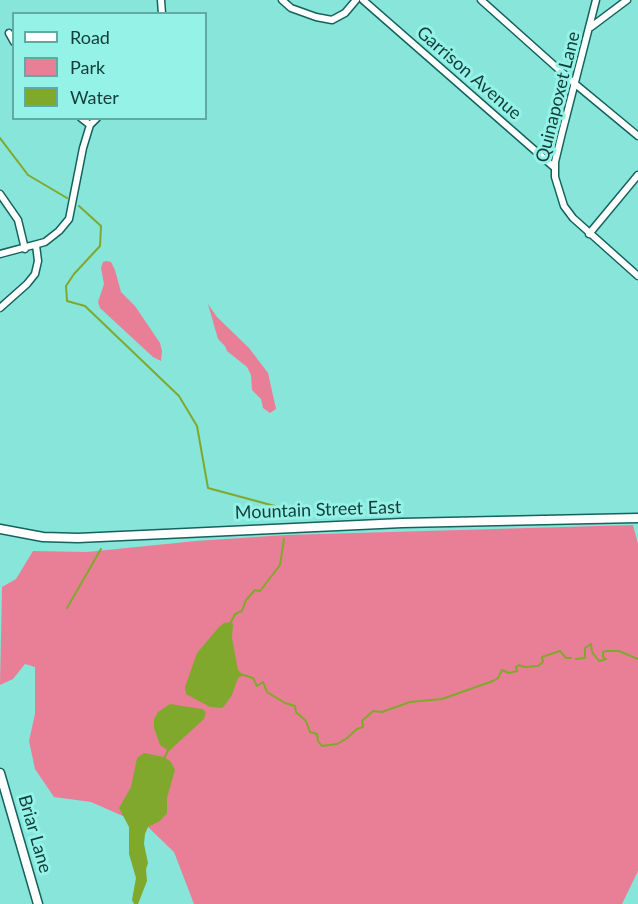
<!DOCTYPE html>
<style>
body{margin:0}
#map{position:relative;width:638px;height:904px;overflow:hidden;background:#87e5da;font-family:Lato,sans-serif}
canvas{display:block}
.legend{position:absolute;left:12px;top:12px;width:195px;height:108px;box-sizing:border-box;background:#94f2e7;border:2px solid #61aaa1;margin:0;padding:8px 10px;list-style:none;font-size:18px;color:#143d39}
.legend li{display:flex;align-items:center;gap:12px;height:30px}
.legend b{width:30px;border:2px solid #61aaa1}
</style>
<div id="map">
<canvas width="638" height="904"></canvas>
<ul class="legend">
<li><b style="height:8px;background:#fff"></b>Road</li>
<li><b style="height:16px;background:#e97f97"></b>Park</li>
<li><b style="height:16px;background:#80a82d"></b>Water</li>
</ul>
</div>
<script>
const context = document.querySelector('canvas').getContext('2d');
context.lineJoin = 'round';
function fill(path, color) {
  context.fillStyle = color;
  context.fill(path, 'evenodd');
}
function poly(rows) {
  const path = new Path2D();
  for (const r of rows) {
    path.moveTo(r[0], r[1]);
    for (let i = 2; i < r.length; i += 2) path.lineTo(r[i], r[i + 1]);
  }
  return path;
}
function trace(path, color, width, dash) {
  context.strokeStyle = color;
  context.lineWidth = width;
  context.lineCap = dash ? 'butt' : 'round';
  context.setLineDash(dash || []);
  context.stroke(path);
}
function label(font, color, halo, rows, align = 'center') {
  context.font = font + ' Lato,sans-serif';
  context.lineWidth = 6;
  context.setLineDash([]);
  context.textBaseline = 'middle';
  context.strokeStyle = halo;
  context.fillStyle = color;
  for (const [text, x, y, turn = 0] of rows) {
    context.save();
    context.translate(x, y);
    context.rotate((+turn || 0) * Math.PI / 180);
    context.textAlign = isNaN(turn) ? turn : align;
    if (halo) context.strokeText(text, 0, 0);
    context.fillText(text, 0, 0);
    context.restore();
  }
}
fill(poly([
 [106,261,111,262,115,270,121,292,135,306,160,343,162,351,161,361,153,357,100,308,98,302,104,284,101,268,103,262],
 [208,304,217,317,249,348,268,373,276,409,270,413,263,408,261,399,252,390,251,375,247,367,227,351,225,346,218,339],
 [633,525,638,544,638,871,622,904,194,904,174,852,148,827,91,802,54,797,35,769,29,741,35,714,35,667,25,664,13,679,0,685,2,587,16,579,33,551,87,552,196,541,286,535]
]), '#e97f97');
fill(poly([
 [231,622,233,624,232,638,238,670,243,675,238,678,232,695,225,705,222,708,210,707,186,694,185,687,197,653,219,627,224,623],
 [170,704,202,709,206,712,204,719,169,751,160,745,154,728,154,719,158,712],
 [144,753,164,757,171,762,175,770,167,798,167,813,160,821,148,827,145,834,144,844,148,863,146,869,147,881,138,904,134,904,132,900,136,878,129,854,129,827,119,808,131,787,137,758]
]), '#80a82d');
trace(poly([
 [0,138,28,175,67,198],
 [79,206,101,226,100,246,74,274,66,286,67,301,85,306,179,396,197,426,208,488,286,509],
 [67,608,101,549],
 [231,622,235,614,242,611,246,600,255,590,260,591,280,565,284,539],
 [576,659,585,658,585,648,591,644,592,652,599,661,606,659,603,657,603,652,606,651,619,651,638,659],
 [240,674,253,678,257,686,263,682,267,692,285,703,295,706,296,712,306,721,310,732,317,734,318,741,322,746,337,744,346,739,357,729,363,727,362,721,373,711,382,712,410,702,442,699,493,681,498,678,502,670,509,673,517,671,516,667,519,665,525,667,538,666,543,662,542,657,560,651,566,658,571,658],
 [164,759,169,748]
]), '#80a82d', 2);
const street = poly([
 [161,0,162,14],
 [282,0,291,8,316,17,332,20,345,13,356,0],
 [363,0,555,168],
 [481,0,574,83,638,136],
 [596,0,562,133,555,162,555,177,564,206,573,218,638,276],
 [591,27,627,0],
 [9,33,14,42],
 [81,118,90,125],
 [0,194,18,220,25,249],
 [589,234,638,175],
 [0,254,45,242,59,231,69,219,83,148,90,125,97,118],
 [0,308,27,284,35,274,38,261,36,245]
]);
const secondary = poly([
 [0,529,43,537,78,538,402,523,638,518],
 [0,773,38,904]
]);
trace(street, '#13625c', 9);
trace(secondary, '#13625c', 11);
trace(street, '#fff', 6);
trace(secondary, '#fff', 8);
label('18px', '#143d39', '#94f2e7', [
 ["Garrison Avenue",469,73,41],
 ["Quinapoxet Lane",558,97,-76],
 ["Mountain Street East",318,510,-2],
 ["Briar Lane",35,834,74]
]);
</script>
